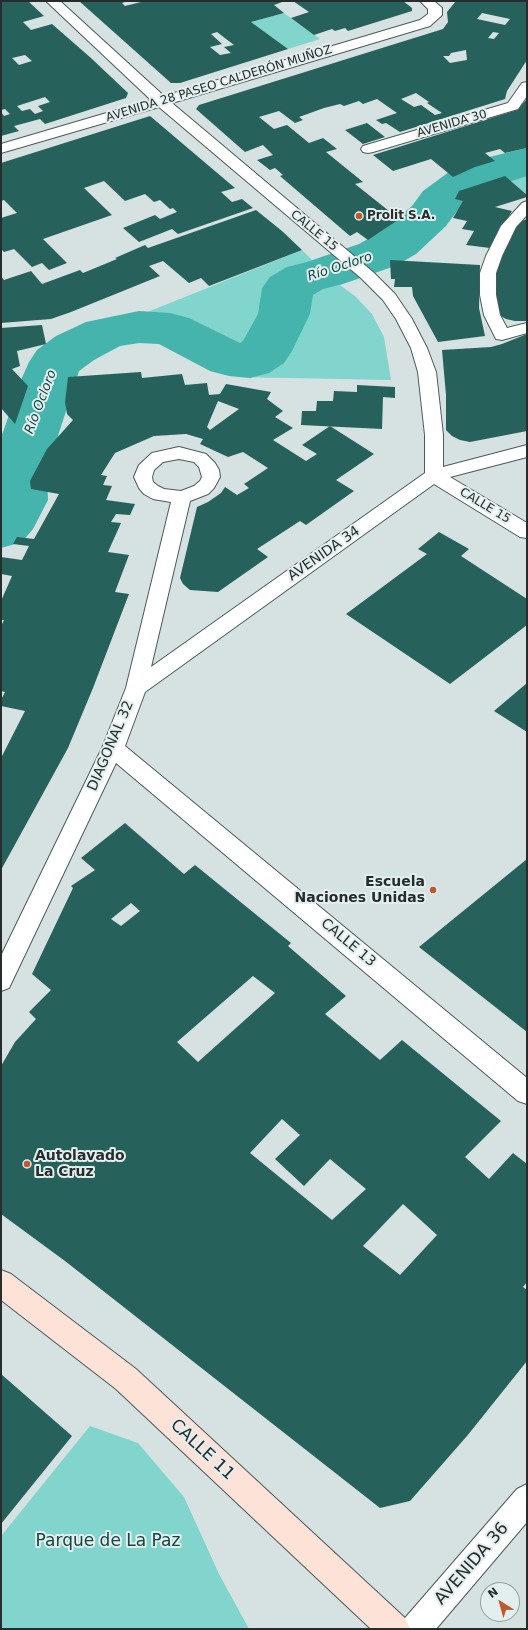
<!DOCTYPE html>
<meta charset="utf-8">
<style>
body{margin:0}
#map{position:relative;width:528px;height:1630px;overflow:hidden;background:#d5e2e1;font-family:"DejaVu Sans",sans-serif}
canvas{display:block}
.frame{position:absolute;inset:0;border:2px solid #272c2c;pointer-events:none}
.north{position:absolute;left:480px;top:1582px;width:40px;height:40px;box-sizing:border-box;background:#e2efee;border:1px solid #97a1a0;border-radius:50%;rotate:323deg;font-size:11px;font-weight:700;line-height:16px;text-align:center;color:#272c2c}
.north::after{content:'';display:block;margin:auto;width:14px;height:18px;background:#bf582c;clip-path:polygon(50% 0,100% 100%,50% 72%,0 100%)}
</style>
<div id="map">
<canvas width="528" height="1630"></canvas>
<div class="frame"></div>
<div class="north">N</div>
</div>
<script>
const context = document.querySelector('canvas').getContext('2d');
context.lineJoin = 'round';
function fill(path, color) {
  context.fillStyle = color;
  context.fill(path, 'evenodd');
}
function poly(rows) {
  const path = new Path2D();
  for (const r of rows) {
    path.moveTo(r[0], r[1]);
    for (let i = 2; i < r.length; i += 2) path.lineTo(r[i], r[i + 1]);
  }
  return path;
}
function trace(path, color, width, dash) {
  context.strokeStyle = color;
  context.lineWidth = width;
  context.lineCap = dash ? 'butt' : 'round';
  context.setLineDash(dash || []);
  context.stroke(path);
}
function label(font, color, halo, rows, align = 'center') {
  context.font = font + ' "DejaVu Sans",sans-serif';
  context.lineWidth = 4;
  context.setLineDash([]);
  context.textBaseline = 'middle';
  context.strokeStyle = halo;
  context.fillStyle = color;
  for (const [text, x, y, turn = 0] of rows) {
    context.save();
    context.translate(x, y);
    context.rotate((+turn || 0) * Math.PI / 180);
    context.textAlign = isNaN(turn) ? turn : align;
    if (halo) context.strokeText(text, 0, 0);
    context.fillText(text, 0, 0);
    context.restore();
  }
}
fill(poly([
 [284,13,320,39,288,49,251,22],
 [527,170,527,195,505,176],
 [302,250,315,263,281,276,270,289,269,313,254,337,240,345,220,342,185,324,135,317],
 [329,277,355,296,372,314,384,337,391,380,236,377,273,354,291,332,300,309,298,292,309,281],
 [90,1426,138,1443,184,1497,219,1574,249,1629,1,1629,1,1536]
]), '#82d5cd');
fill(poly([
 [527,148,527,176,487,189,470,200,457,211,446,226,416,254,395,266,343,284,323,289,313,295,310,314,292,351,284,363,269,373,250,378,229,376,210,371,159,344,139,343,120,346,94,360,79,371,57,439,52,452,47,477,48,500,33,529,22,542,1,548,1,438,21,380,29,362,37,350,56,336,86,322,139,311,170,313,189,318,240,343,243,341,258,314,262,288,270,277,287,267,307,262,359,244,380,232,412,206,423,191,453,169,485,158,527,148]
]), '#45b4ac');
fill(poly([
 [1,1,28,1,44,16,23,22,31,30,52,24,91,58,128,93,126,98,45,124,40,119,14,126,19,131,1,136,1,112,4,116,10,114,5,109,1,110],
 [25,55,32,61,19,65,12,58],
 [45,97,50,102,38,106,43,111,35,114,30,109,22,111,17,106],
 [79,1,128,1,122,3,125,6,145,1,285,1,274,5,284,13,251,22,288,49,180,83,171,83],
 [217,32,234,45,224,47,231,53,220,55,210,47,222,44,211,34],
 [293,1,403,1,412,8,412,11,348,31,345,28,335,31,332,29,314,35,291,18,309,12],
 [456,1,527,1,527,60,507,91,505,99,400,132,386,123,382,124,376,120,397,113,377,99,363,104,359,101,344,106,340,104,324,108,299,117,303,120,295,123,279,111,259,117,274,129,287,125,309,143,323,138,337,149,326,152,363,182,355,184,389,211,386,212,398,220,368,240,357,232,350,236,280,176,283,175,275,168,270,170,257,160,273,155,263,145,245,152,196,109,199,105,443,29,448,22,447,12],
 [482,13,510,19,505,25,477,19],
 [493,32,499,33,494,39,488,38],
 [466,50,467,60,450,63,443,56,449,56,451,53],
 [416,93,429,102,427,103,442,113,435,115,421,105,414,107,401,99],
 [527,99,527,148,505,153,500,149,485,153,495,161,475,167,453,177,431,159,393,171,373,155,517,110],
 [150,116,235,188,221,192,232,202,242,199,253,208,178,234,172,229,139,242,123,228,155,215,160,219,177,212,173,208,170,209,160,200,154,202,145,194,125,201,104,181,84,188,112,215,43,239,67,263,49,270,42,263,32,267,14,249,4,252,1,249,1,218,17,213,4,200,1,201,1,163],
 [367,123,385,137,363,144,345,130],
 [505,176,527,195,527,197,495,207,512,211,490,248,466,245,474,231,462,229,467,221,453,218,463,201,455,199,459,191],
 [256,210,282,231,302,250,209,286,201,278,189,283,163,261,149,266,160,276,71,312,51,319,1,323,1,276,4,280,31,271,42,284,80,270,83,273,117,259,115,258,145,245,148,248],
 [527,219,527,321,515,321,506,319,499,315,494,270,511,239,514,224],
 [390,260,480,265,479,308,485,336,438,342,413,296,412,287,394,287,395,279,391,279],
 [42,325,46,344,17,351,20,366,12,369,28,386,15,424,1,408,1,328],
 [527,334,527,431,470,442,460,440,452,436,446,430,446,395,442,350,491,347,502,344],
 [141,372,142,378,182,374,185,385,207,383,209,395,220,394,226,384,271,392,267,399,283,411,275,417,293,428,273,440,306,461,317,454,302,445,330,426,374,454,336,480,354,491,306,525,300,521,257,549,268,557,218,592,190,590,183,584,180,578,197,507,208,502,221,493,225,487,237,495,249,488,244,484,268,468,243,452,228,457,200,444,203,439,186,434,154,436,115,453,101,475,107,476,103,485,112,486,106,500,135,504,130,515,116,514,111,522,121,523,108,552,129,555,115,592,129,594,93,688,68,748,1,870,1,758,25,711,1,706,1,700,5,692,1,691,1,626,4,620,1,620,1,601,12,576,1,574,1,557,22,560,29,546,13,544,17,537,34,539,59,494,31,489,30,481,47,449,73,420,67,414,65,402,68,377],
 [218,401,239,409,210,430,207,427],
 [357,385,395,387,395,398,383,397,382,429,301,425,302,411,316,411,317,401,333,401,334,391,357,392],
 [439,532,469,549,461,556,527,599,527,625,450,684,346,614,427,554,418,549],
 [527,683,527,732,494,711],
 [125,823,184,874,195,865,291,943,288,946,346,996,325,1014,380,1060,402,1040,501,1121,465,1157,489,1179,513,1153,527,1164,527,1282,523,1287,527,1290,527,1361,467,1436,410,1501,380,1508,65,1261,1,1214,1,1066,15,1042,36,1019,29,1012,51,990,32,974,73,888,71,886,95,870,81,858],
 [131,903,140,911,121,926,111,919],
 [253,976,275,993,198,1062,177,1042],
 [282,1119,300,1135,275,1159,304,1186,330,1159,366,1189,332,1220,250,1153],
 [403,1204,437,1235,400,1275,363,1246],
 [527,859,527,1032,419,947],
 [1,1374,72,1436,1,1524]
]), '#27615c');
const minor = poly([
 [46,1,60,1,164,96,420,20,428,14,428,9,420,1,434,1,442,8,442,15,430,26,172,103,373,272,395,294,412,319,427,348,436,372,443,435,443,467,527,445,527,457,450,477,527,523,527,538,520,537,434,484,145,692,125,746,527,1078,527,1104,518,1101,116,763,9,988,1,991,1,956,102,748,126,688,171,502,153,499,144,494,139,488,134,477,139,465,152,453,179,447,206,454,215,463,219,470,220,477,214,488,208,494,190,501,151,667,425,473,425,435,418,372,411,348,396,319,383,300,361,278,159,107,1,153,1,144,151,100,46,1],
 [179,459,194,462,199,467,202,477,200,481,194,486,181,491,164,489,158,486,153,482,152,477,154,470,163,462,179,459],
 [527,82,527,96,518,109,373,152,368,153,363,152,361,149,363,146,508,103,522,83,527,82],
 [527,201,527,215,516,227,502,256,496,273,496,295,500,315,507,328,527,323,527,333,502,340,496,339,484,315,480,295,480,273,486,256,501,226,522,203,527,201],
 [527,1484,527,1522,436,1629,400,1629,405,1618,517,1489,527,1484]
]);
const secondary = poly([
 [1,1270,11,1274,136,1369,405,1618,410,1629,371,1629,116,1389,1,1300,1,1270]
]);
trace(minor, '#4e5a59', 2);
trace(secondary, '#4e5a59', 2);
fill(minor, '#fff');
fill(secondary, '#fde2d8');
for (const [x, y, r, color] of [
 [359,216,4,"#bf582c"],
 [433,890,4,"#bf582c"],
 [27,1164,4,"#bf582c"]
]) {
  const dot = new Path2D();
  dot.arc(x, y, r, 0, 2 * Math.PI);
  context.fillStyle = color;
  context.fill(dot);
  trace(dot, '#e2efee', 1.5);
}
label('12px', '#272c2c', '#e2efee', [
 ["AVENIDA 28 PASEO CALDERÓN MUÑOZ",219,84,-17],
 ["AVENIDA 30",452,124,-16],
 ["CALLE 15",314,231,39],
 ["CALLE 15",485,506,31]
]);
label('bold 12px', '#272c2c', '#e2efee', [
 ["Prolit S.A.",367,216]
], 'left');
label('italic 13px', '#144541', '#e2efee', [
 ["Río Ocloro",340,267,-18],
 ["Río Ocloro",41,402,-69]
]);
label('14px', '#272c2c', '#e2efee', [
 ["AVENIDA 34",324,554,-35],
 ["DIAGONAL 32",111,746,-67],
 ["CALLE 13",348,943,40]
]);
label('bold 14px', '#272c2c', '#e2efee', [
 ["Escuela",425,882],
 ["Naciones Unidas",425,898],
 ["Autolavado",35,1156,"left"],
 ["La Cruz",35,1172,"left"]
], 'right');
label('17px', '#272c2c', '#e2efee', [
 ["CALLE 11",202,1450,43],
 ["AVENIDA 36",472,1564,-49]
]);
label('17px', '#144642', '#e2efee', [
 ["Parque de La Paz",108,1542]
]);
</script>
